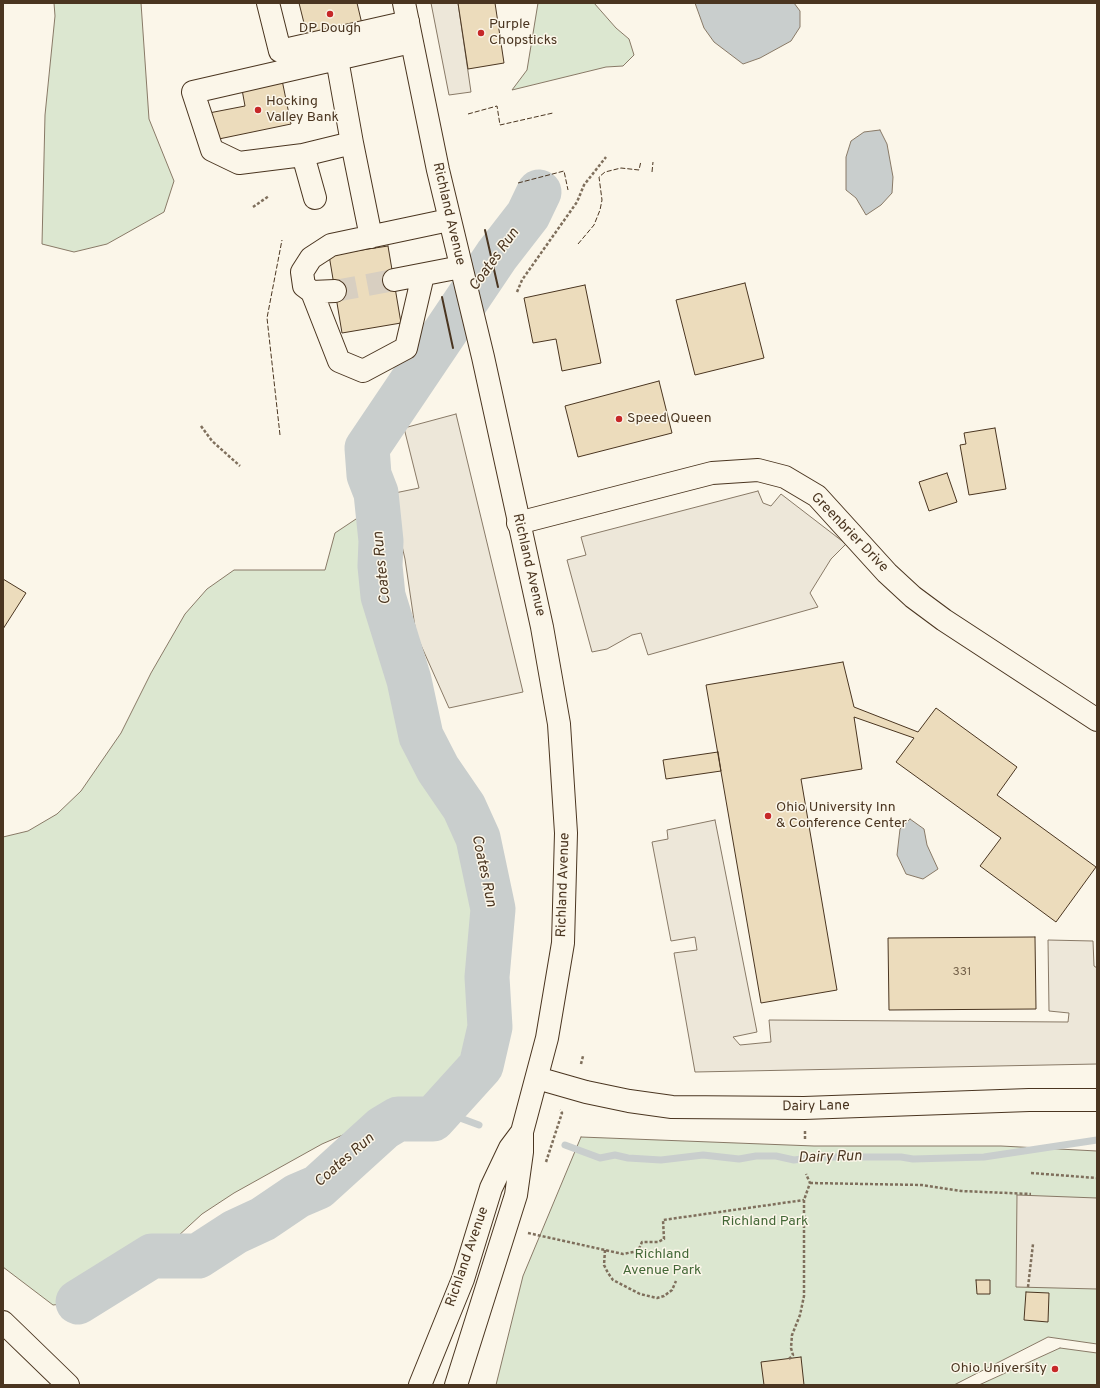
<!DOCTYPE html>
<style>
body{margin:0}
#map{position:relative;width:1100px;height:1388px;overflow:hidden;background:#fbf6e9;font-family:Overpass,sans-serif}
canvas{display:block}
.frame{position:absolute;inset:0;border:4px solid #4a3520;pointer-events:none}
</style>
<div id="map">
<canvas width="1100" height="1388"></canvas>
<div class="frame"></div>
</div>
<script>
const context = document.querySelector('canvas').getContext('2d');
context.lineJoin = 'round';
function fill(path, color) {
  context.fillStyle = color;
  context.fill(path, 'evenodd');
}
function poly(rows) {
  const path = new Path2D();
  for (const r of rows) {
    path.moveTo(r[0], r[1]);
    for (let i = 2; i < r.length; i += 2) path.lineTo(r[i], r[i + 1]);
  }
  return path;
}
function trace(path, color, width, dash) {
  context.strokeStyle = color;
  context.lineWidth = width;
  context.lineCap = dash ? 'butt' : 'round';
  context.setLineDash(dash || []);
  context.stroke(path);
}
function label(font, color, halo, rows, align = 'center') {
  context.font = font + ' Overpass,sans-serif';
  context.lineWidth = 3;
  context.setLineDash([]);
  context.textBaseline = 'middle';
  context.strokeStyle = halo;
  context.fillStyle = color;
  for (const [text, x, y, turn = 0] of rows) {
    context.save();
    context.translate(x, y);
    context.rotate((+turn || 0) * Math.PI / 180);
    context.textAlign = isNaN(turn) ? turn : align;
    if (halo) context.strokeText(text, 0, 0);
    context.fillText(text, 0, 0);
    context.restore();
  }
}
const green = poly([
 [54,3,141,3,149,119,174,181,164,212,107,244,74,252,42,244,45,115,55,16,54,3],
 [538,3,594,3,616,28,629,39,634,55,623,66,606,67,512,90,527,70,538,3],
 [362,515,394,524,394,556,386,587,403,633,412,697,416,712,436,756,480,822,494,861,497,880,499,920,498,1017,494,1058,475,1085,447,1102,416,1115,383,1122,352,1131,322,1144,234,1193,202,1214,177,1237,88,1301,53,1305,3,1267,3,837,28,831,57,814,81,791,121,733,151,673,185,614,207,589,234,570,325,570,335,533,362,515],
 [581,1137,814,1146,1001,1146,1097,1151,1097,1344,1048,1337,954,1385,496,1385,523,1276,581,1137],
 [1060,1348,1097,1353,1097,1385,979,1385,1060,1348]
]);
fill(green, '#dce7d0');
trace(green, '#887966', 1);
const parking = poly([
 [431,3,458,3,471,92,449,95,431,3],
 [456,414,523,692,449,708,416,634,405,559,390,494,419,488,404,428,456,414],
 [758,491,763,503,771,506,781,494,846,544,831,559,810,593,818,607,648,655,641,633,632,635,607,649,592,652,567,560,586,555,581,537,758,491],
 [715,820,757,1032,733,1037,740,1045,771,1042,769,1020,1068,1022,1069,1013,1049,1011,1048,940,1093,941,1094,966,1097,968,1097,1064,695,1072,674,953,697,950,695,937,671,941,652,842,668,839,667,830,715,820],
 [1017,1195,1097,1198,1097,1289,1016,1287,1017,1195]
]);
fill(parking, '#ede7d9');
trace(parking, '#887966', 1);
const water = poly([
 [695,3,794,3,800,11,800,27,791,41,760,58,743,64,714,42,704,28,695,3],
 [880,130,887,144,893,177,892,193,881,205,866,215,856,198,846,190,846,157,851,141,864,132,880,130],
 [910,819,924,829,927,845,938,869,923,879,906,874,897,855,900,829,910,819]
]);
fill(water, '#c9cecd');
trace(water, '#887966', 1);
trace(poly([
 [441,1111,479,1125],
 [565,1145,600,1158,615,1155,628,1158,661,1160,703,1155,739,1159,756,1156,776,1156,794,1160,817,1157,901,1157,913,1159,984,1157,1097,1140]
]), '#c9cecd', 7);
trace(poly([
 [78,1302,152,1256,198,1256,235,1232,263,1219,297,1196,318,1187,383,1128,398,1119,433,1119,481,1066,490,1027,487,977,493,909,478,838,464,807,438,769,421,736,409,680,383,596,380,566,381,541,376,493,369,475,367,448,497,255,528,215,539,192]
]), '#c9cecd', 45);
const building = poly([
 [299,3,357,3,362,24,307,35,299,3],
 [458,3,495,3,504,63,468,69,458,3],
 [281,75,291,124,214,140,209,113,245,106,241,84,281,75],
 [388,246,401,323,342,333,329,255,388,246],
 [745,283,764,358,695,375,676,300,745,283],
 [585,285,601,363,562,371,556,339,533,343,524,298,585,285],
 [659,381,672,433,578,457,565,406,659,381],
 [995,428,1006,489,969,495,960,445,966,444,964,433,995,428],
 [947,473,957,502,929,511,919,482,947,473],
 [3,579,26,593,3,629,3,579],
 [843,662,854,707,918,732,936,708,1017,767,997,795,1096,867,1056,922,980,866,1001,838,896,762,914,738,854,717,862,769,801,779,837,990,761,1003,706,685,843,662],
 [718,752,721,771,666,779,663,760,718,752],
 [1035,937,1036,1009,889,1010,888,938,1035,937],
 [976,1280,990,1280,990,1294,977,1294,976,1280],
 [1026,1292,1049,1293,1048,1322,1024,1320,1026,1292],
 [801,1357,804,1385,764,1385,761,1362,801,1357]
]);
fill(building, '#ecdcbc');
trace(building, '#4a3520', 1);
trace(poly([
 [335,291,394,280]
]), '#d8cfc1', 22, [22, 11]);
const minor = poly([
 [268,3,280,51,408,22],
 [337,59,352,143,303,155,239,163,212,150,193,92,411,42],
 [352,143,371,237],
 [303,155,315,198],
 [394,280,461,267],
 [335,291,312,292,304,286,302,272,311,258,331,245,449,220],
 [312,292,339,361,363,371,406,348,423,275],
 [518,523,712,473,758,470,785,477,817,496,887,573,913,597,944,620,1097,720],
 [537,1078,586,1092,629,1101,672,1107,804,1108,1029,1100,1097,1100]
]);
const major = poly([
 [404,3,438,170,483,357,542,627,559,724,566,833,563,943,547,1038,522,1132,522,1152,516,1195,456,1385],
 [420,1385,463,1279,491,1188,510,1148,522,1132]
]);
const highway = poly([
 [3,1322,68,1385]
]);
trace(minor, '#4a3520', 24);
trace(major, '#4a3520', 24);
trace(highway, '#4a3520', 24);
trace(poly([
 [253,207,269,196],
 [517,292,522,280,577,202,584,185,606,157],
 [201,426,212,441,240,466],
 [581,1064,583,1056],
 [805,1131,805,1139],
 [546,1162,562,1113,560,1110],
 [1031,1173,1097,1178],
 [810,1183,922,1185,961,1191,1031,1194],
 [528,1233,623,1254,638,1251,642,1242,658,1242,664,1239,663,1220,804,1200],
 [605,1250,604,1265,608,1273,613,1280,640,1294,657,1298,664,1296,672,1290,676,1281],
 [638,1251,646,1250],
 [1028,1287,1033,1244],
 [789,1359,793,1355,791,1348,792,1335,800,1315,804,1296,804,1200,810,1183,806,1174]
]), '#7f6f5c', 2.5, [3, 2]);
trace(minor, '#fbf6e9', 22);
trace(major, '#fbf6e9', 22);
trace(highway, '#fbf6e9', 22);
trace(poly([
 [468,114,497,106,500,125,553,113],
 [652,172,653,162],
 [518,183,564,171,568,190],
 [578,244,594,225,600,210,602,200,599,177,605,172,621,168,639,170,641,161],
 [280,435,267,318,282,240]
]), '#4a3520', 1, [5, 2]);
trace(poly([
 [485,230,498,287],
 [442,297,453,348]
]), '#4a3520', 2);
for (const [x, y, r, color] of [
 [330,14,4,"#c62828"],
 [481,33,4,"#c62828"],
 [258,110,4,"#c62828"],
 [619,419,4,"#c62828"],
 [768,816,4,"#c62828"],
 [1055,1369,4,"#c62828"]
]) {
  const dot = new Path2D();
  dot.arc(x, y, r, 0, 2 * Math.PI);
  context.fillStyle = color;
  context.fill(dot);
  trace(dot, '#fbf6e9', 1.5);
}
label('12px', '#725f47', null, [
 ["331",962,973]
]);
label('14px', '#4a3520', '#fbf6e9', [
 ["Purple",489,25],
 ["Chopsticks",489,41],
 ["DP Dough",330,29,"center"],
 ["Hocking",266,102],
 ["Valley Bank",266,118],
 ["Speed Queen",627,419],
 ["Ohio University Inn",776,808],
 ["& Conference Center",776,824],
 ["Ohio University",1047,1369,"right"]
], 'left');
label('14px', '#4a3520', '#fbf6e9', [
 ["Richland Avenue",448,214,77],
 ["Greenbrier Drive",849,533,46],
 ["Richland Avenue",528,565,77],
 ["Richland Avenue",564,885,-88],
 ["Dairy Lane",816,1107,-1],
 ["Richland Avenue",468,1257,-71]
]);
label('14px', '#436837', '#fbf6e9', [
 ["Richland Park",765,1222],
 ["Richland",662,1255],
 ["Avenue Park",662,1271]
]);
label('italic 15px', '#4a3520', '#fbf6e9', [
 ["Coates Run",495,260,-54],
 ["Coates Run",383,568,-96],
 ["Coates Run",483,871,78],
 ["Dairy Run",830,1158,-2],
 ["Coates Run",345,1161,-41]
]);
</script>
